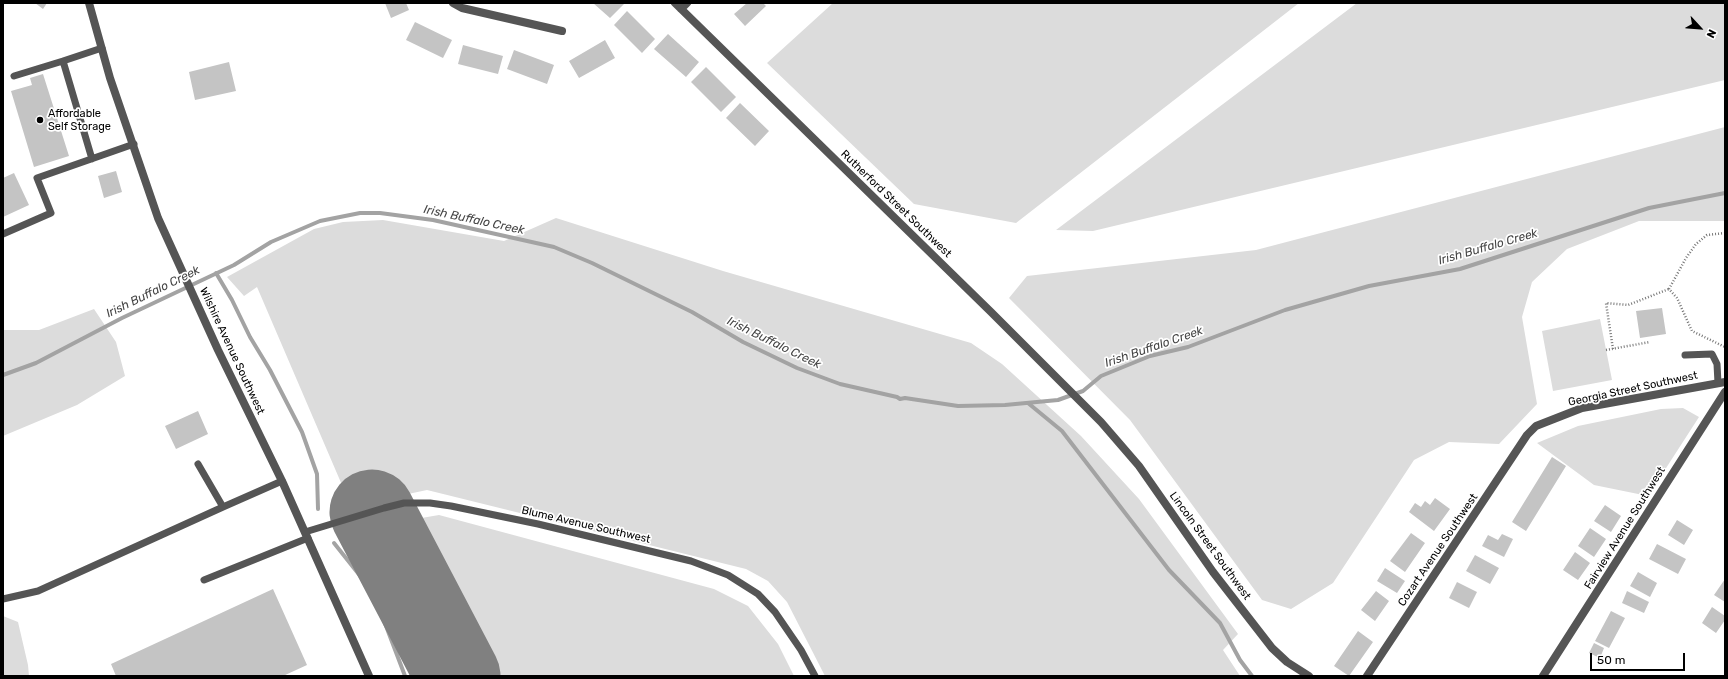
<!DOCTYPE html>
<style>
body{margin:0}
#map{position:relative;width:1728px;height:679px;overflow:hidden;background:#fff;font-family:Rubik,sans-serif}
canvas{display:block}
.frame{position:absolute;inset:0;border:4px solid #000;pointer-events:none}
.north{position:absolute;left:1680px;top:8px;width:40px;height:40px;-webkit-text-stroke:3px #fff;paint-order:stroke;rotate:116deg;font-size:11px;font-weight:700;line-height:16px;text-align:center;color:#000}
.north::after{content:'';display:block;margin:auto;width:14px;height:18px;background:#000;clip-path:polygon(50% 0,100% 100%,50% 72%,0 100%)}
.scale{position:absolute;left:1590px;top:653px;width:95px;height:18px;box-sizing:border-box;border:2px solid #000;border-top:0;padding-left:5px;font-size:12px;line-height:14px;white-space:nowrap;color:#000;-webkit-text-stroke:3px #fff;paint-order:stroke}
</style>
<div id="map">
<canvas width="1728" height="679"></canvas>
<div class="frame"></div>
<div class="north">N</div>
<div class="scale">50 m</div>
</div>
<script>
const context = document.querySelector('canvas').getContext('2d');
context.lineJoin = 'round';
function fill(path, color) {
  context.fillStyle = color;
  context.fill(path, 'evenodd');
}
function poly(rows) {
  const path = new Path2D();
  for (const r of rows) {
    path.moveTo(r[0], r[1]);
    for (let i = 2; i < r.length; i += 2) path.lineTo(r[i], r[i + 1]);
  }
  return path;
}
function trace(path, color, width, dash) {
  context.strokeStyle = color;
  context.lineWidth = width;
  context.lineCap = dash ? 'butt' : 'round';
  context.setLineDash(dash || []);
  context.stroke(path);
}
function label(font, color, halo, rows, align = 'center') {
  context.font = font + ' Rubik,sans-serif';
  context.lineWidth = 3.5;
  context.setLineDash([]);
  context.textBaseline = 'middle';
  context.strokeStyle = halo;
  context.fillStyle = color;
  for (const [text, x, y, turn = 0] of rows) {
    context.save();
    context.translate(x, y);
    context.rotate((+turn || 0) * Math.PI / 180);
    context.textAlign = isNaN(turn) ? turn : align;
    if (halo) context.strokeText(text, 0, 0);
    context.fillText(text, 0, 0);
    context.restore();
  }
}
fill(poly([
 [833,3,1299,3,1016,223,914,204,767,63],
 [1357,3,1725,3,1725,80,1093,231,1056,230],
 [1725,127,1725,221,1639,221,1567,249,1532,282,1522,317,1537,404,1499,444,1449,442,1414,460,1333,583,1291,609,1262,600,1130,420,1009,298,1027,276,1256,250],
 [556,218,723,271,971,343,1002,364,1081,436,1139,499,1238,634,1223,650,1240,676,825,676,787,602,768,581,746,569,427,490,351,506,257,287,244,296,227,277,314,229,343,222,383,220,504,241],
 [94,309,116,342,125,376,77,405,3,436,3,330,39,330],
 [1600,319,1612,380,1553,391,1542,331],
 [1683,408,1699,417,1648,496,1594,485,1537,443,1578,426,1661,409],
 [439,515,714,589,748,606,778,644,794,676,480,676,398,522],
 [3,616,18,622,28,665,29,676,3,676]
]), '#dcdcdc');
trace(poly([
 [216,273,232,300,250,337,270,370,302,432,317,474,318,509],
 [3,375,36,363,122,318,234,265,271,242,320,221,360,213,380,213,433,220,554,247,592,263,692,312,743,342,797,368,840,384,897,397,900,399,905,398,958,406,1005,405,1058,400,1083,391,1101,376,1150,356,1188,347,1285,310,1369,286,1460,269,1649,208,1725,193],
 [1028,403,1062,431,1169,570,1220,623,1240,660,1252,676],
 [334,543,365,582,383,618,405,676]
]), '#a3a3a3', 4);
trace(poly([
 [372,512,458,676]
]), '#808080', 85);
fill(poly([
 [35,3,47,3,43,9],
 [385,3,406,3,409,10,391,18],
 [593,3,623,3,624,4,610,18],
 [747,3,763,3,766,6,745,26,734,14],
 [627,11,655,39,642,53,614,25],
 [415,22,452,40,443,58,406,40],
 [668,34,699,62,686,77,654,49],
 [605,40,615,58,579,78,569,61],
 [463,45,503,56,498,74,458,64],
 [514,50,554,65,547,84,507,69],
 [229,62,236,91,195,100,189,72],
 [706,67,736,97,721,112,691,82],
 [43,74,69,156,34,167,11,91,32,85,30,78],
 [740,103,769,131,755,146,726,118],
 [116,171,122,192,104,198,98,176],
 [14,173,29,205,3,217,3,178],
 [1662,308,1666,334,1640,338,1636,311],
 [198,411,208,434,176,449,165,426],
 [1552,457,1566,466,1526,531,1512,522],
 [1435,498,1450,509,1434,531,1409,512,1415,503,1421,507,1425,501,1430,505],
 [1605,505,1621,516,1611,532,1594,521],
 [1677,520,1693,530,1684,545,1668,535],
 [1590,528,1606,539,1594,557,1578,546],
 [1411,533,1425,543,1405,572,1390,561],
 [1502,534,1513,539,1504,557,1482,546,1488,535,1498,540],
 [1657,544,1686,559,1678,574,1649,559],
 [1575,552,1590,563,1578,580,1563,570],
 [1475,555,1499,568,1490,584,1466,571],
 [1385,568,1405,581,1397,593,1377,581],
 [1638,572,1657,583,1650,597,1630,586],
 [1725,579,1725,602,1714,595],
 [1457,582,1477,592,1469,608,1449,598],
 [273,589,307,665,283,676,116,676,111,664],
 [1376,591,1389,601,1375,621,1361,610],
 [1627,591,1649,602,1644,613,1622,603],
 [1712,607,1725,616,1725,620,1716,633,1702,623],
 [1611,611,1625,618,1609,648,1595,641],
 [1358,631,1373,642,1349,676,1334,666],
 [1594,643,1604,648,1600,658,1589,653]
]), '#c4c4c4');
trace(poly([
 [1725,233,1707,235,1696,244,1686,258,1669,289,1677,298,1692,331,1725,347],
 [1613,349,1606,303,1628,305,1669,289],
 [1606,350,1650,342]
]), '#777', 2.5, [1, 2]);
trace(poly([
 [14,76,63,61],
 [92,159,63,61,102,48],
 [3,234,51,213,37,178,134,144],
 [1685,355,1712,354,1717,364,1718,383],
 [198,464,223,507,282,481],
 [305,532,384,508,404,503,430,503,451,506,538,524,691,561,728,575,758,594,775,612,801,650,815,676],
 [204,580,308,538],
 [3,599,38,591,223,507]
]), '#555', 7);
trace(poly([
 [453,3,462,8,562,31],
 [675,3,991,312,1101,422,1139,466,1213,572,1272,648,1287,662,1309,676],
 [681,9,687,3],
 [1367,676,1527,435,1536,426,1582,408,1725,382],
 [1543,676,1725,392]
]), '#555', 8);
trace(poly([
 [89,3,110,78,158,218,218,350,282,481,369,676]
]), '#555', 8);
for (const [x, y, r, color] of [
 [40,120,4,"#000"]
]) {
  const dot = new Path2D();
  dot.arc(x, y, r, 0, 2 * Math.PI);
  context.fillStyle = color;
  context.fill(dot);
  trace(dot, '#fff', 1.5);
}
label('11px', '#000', '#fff', [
 ["Affordable",48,114],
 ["Self Storage",48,127]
], 'left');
label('11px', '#000', '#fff', [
 ["Rutherford Street Southwest",896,204,44],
 ["Wilshire Avenue Southwest",232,351,65],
 ["Georgia Street Southwest",1633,389,-12],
 ["Blume Avenue Southwest",586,525,13],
 ["Fairview Avenue Southwest",1625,528,-58],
 ["Lincoln Street Southwest",1210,546,54],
 ["Cozart Avenue Southwest",1438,550,-56]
]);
label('italic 12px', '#444', '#fff', [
 ["Irish Buffalo Creek",474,220,12],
 ["Irish Buffalo Creek",1488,247,-16],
 ["Irish Buffalo Creek",153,292,-26],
 ["Irish Buffalo Creek",774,343,26],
 ["Irish Buffalo Creek",1154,347,-19]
]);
</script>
